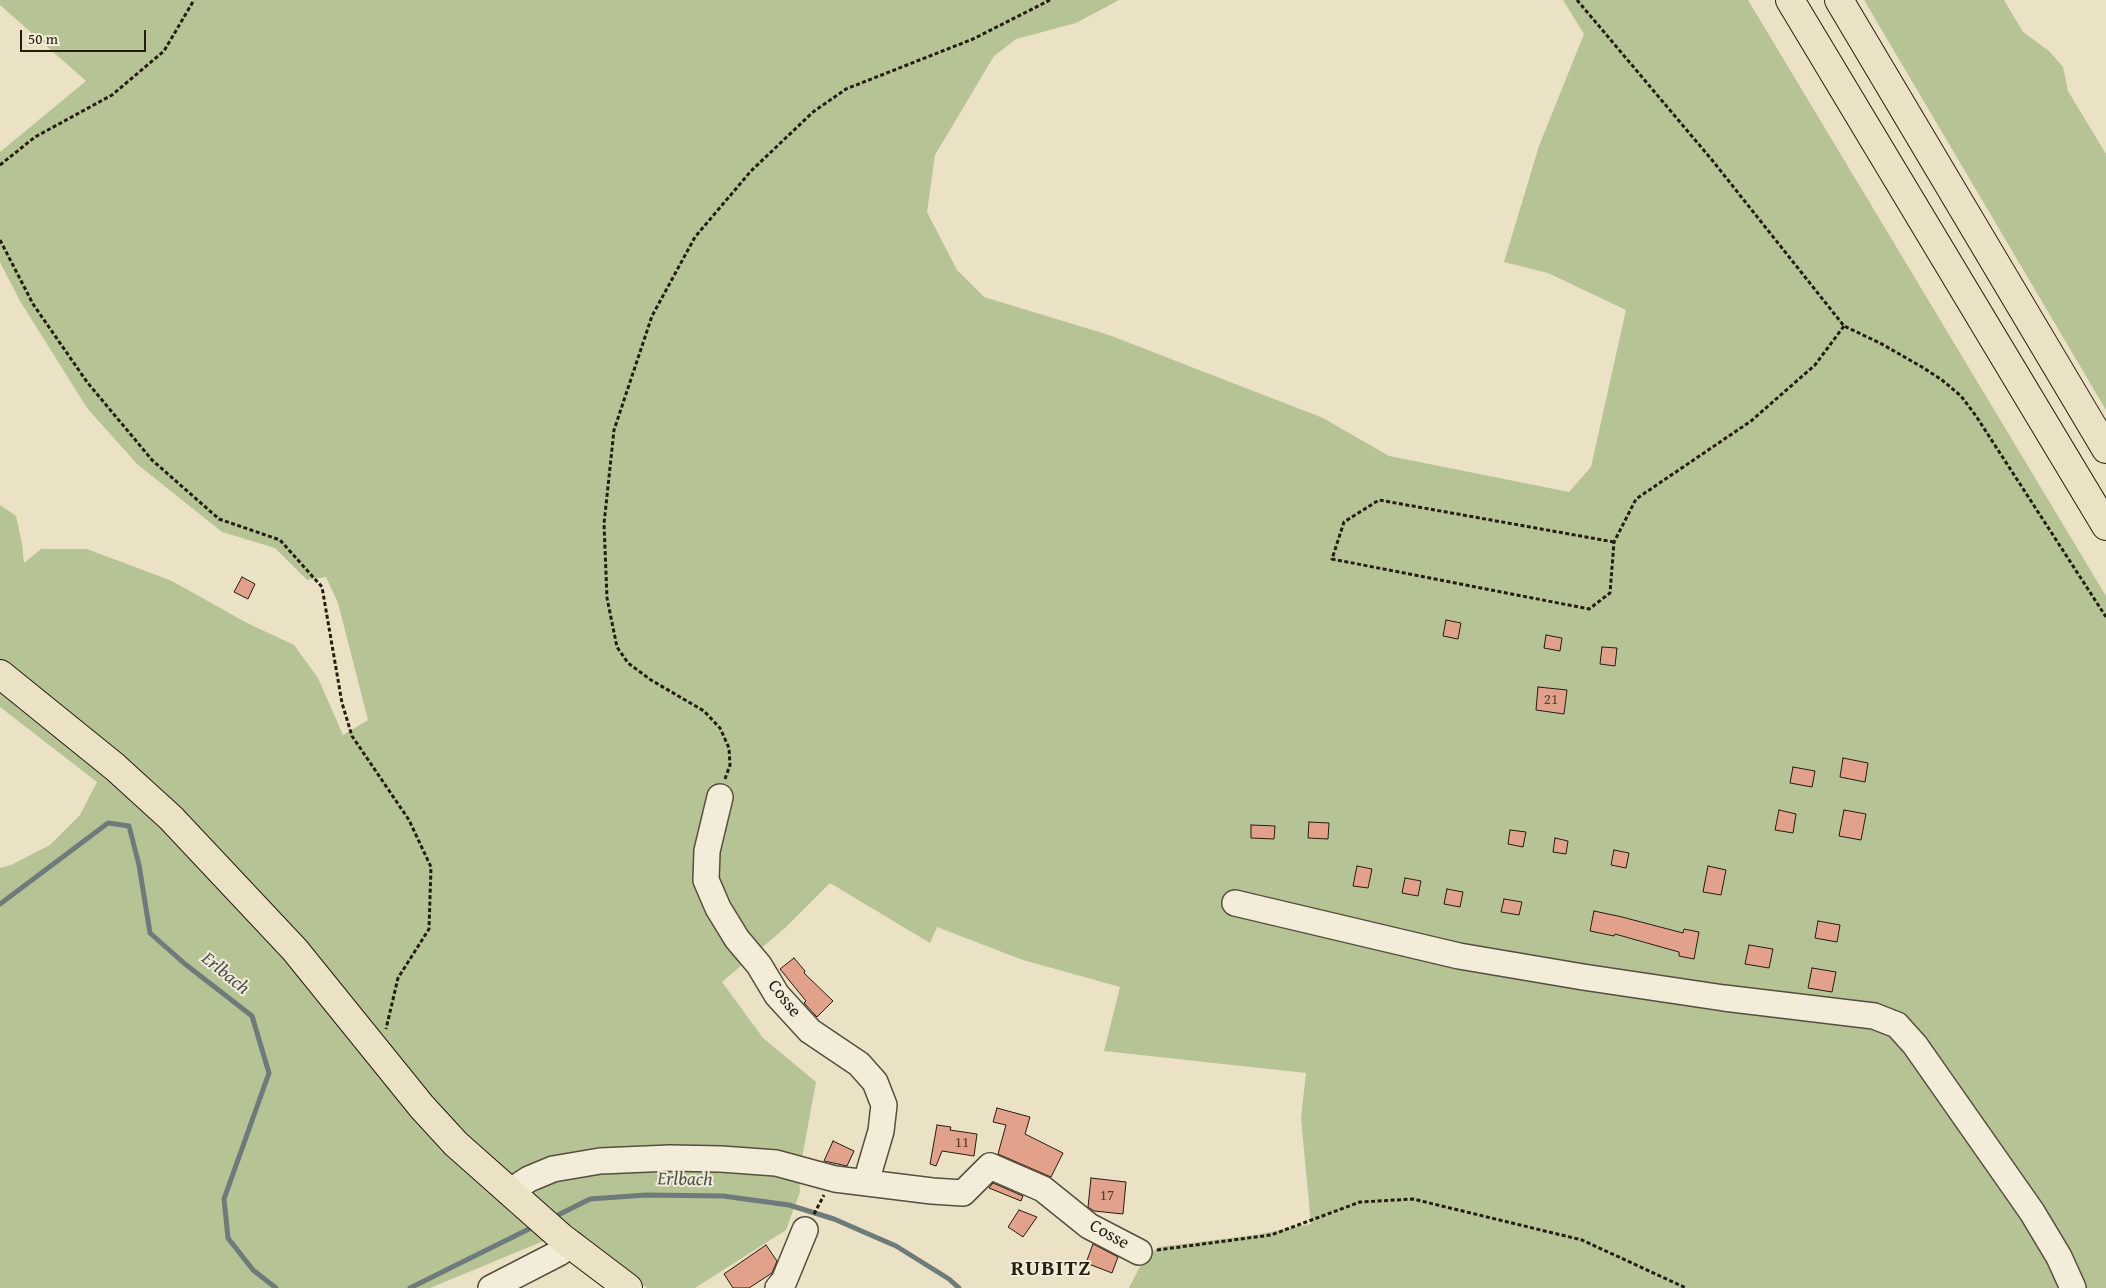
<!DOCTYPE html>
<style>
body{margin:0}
#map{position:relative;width:2106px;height:1288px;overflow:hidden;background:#ebe1c4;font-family:"Gentium Book Plus",serif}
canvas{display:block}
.scale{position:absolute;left:20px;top:30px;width:126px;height:22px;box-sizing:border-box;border:2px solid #251d13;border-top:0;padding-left:6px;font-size:15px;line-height:18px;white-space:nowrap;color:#251d13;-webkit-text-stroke:4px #f2ecd9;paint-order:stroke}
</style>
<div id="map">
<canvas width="2106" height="1288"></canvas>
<div class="scale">50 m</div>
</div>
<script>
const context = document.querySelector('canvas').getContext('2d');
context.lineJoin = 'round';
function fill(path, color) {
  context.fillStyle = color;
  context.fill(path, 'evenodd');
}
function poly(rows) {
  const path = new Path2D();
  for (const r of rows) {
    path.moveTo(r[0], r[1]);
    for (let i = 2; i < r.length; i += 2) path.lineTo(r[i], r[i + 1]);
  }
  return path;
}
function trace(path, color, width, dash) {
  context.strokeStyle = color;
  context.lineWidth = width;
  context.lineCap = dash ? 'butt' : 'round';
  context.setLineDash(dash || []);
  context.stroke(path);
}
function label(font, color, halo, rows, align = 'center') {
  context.font = font + ' "Gentium Book Plus",serif';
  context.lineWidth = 4;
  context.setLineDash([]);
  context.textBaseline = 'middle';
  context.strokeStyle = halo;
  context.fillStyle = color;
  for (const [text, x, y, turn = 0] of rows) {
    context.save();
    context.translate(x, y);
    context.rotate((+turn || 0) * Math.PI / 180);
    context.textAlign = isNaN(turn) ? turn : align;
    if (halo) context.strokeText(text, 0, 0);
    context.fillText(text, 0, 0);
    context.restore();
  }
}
fill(poly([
 [0,0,1119,0,1076,23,1016,39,994,56,935,155,927,212,957,270,984,297,1109,335,1323,418,1389,456,1569,492,1591,467,1626,310,1548,273,1504,262,1539,146,1584,34,1563,0,1748,0,2106,596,2106,1288,1129,1288,1145,1257,1159,1247,1255,1235,1311,1224,1301,1118,1306,1073,1104,1051,1120,987,1023,960,937,927,930,943,830,883,786,927,722,982,763,1038,816,1082,799,1174,800,1192,786,1230,695,1288,647,1288,563,1233,430,1288,0,1288,0,868,11,865,50,845,80,815,97,782,0,707,0,505,16,516,22,544,24,563,41,549,87,549,172,581,247,623,294,645,318,678,343,735,368,720,338,603,326,577,307,580,275,548,222,532,137,464,87,408,20,301,0,262,0,152,86,81,0,5],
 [1864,0,2004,0,2023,32,2049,51,2063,67,2068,91,2106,154,2106,410]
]), '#b6c395');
trace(poly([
 [0,904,108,823,129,826,139,865,150,933,185,964,252,1016,269,1073,224,1199,228,1238,253,1270,276,1288],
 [552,1218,590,1199,646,1195,723,1196,789,1205,834,1219,896,1246,949,1279,959,1288],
 [410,1288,535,1226]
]), '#6e7b7b', 5);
const building = poly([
 [242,577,255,584,248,599,234,592,242,577],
 [1446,620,1461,623,1458,639,1443,636,1446,620],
 [1546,635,1562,638,1560,651,1544,648,1546,635],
 [1602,647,1617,648,1615,666,1600,664,1602,647],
 [1538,687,1567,690,1564,714,1536,710,1538,687],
 [1843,758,1868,763,1865,782,1840,777,1843,758],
 [1793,767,1815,771,1812,787,1790,783,1793,767],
 [1779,810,1796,814,1793,833,1775,830,1779,810],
 [1844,810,1866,814,1861,840,1839,836,1844,810],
 [1309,822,1329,823,1328,839,1308,838,1309,822],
 [1251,825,1275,826,1274,839,1251,838,1251,825],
 [1510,830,1526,832,1523,847,1508,844,1510,830],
 [1555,838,1568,841,1566,854,1553,852,1555,838],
 [1614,850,1629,853,1626,868,1611,865,1614,850],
 [1357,866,1372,869,1368,888,1353,886,1357,866],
 [1708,866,1726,870,1721,895,1703,892,1708,866],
 [1405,878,1421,881,1418,896,1402,893,1405,878],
 [1447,889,1463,892,1460,907,1444,904,1447,889],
 [1504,899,1522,902,1519,915,1501,912,1504,899],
 [1594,911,1622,917,1683,933,1684,929,1699,932,1694,959,1679,956,1679,952,1615,934,1614,936,1590,931,1594,911],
 [1818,921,1840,925,1837,942,1815,938,1818,921],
 [1749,945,1773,949,1769,968,1745,964,1749,945],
 [794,958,805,971,804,973,833,1001,817,1017,804,1003,806,1001,780,969,794,958],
 [1812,968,1836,972,1832,992,1808,988,1812,968],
 [997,1108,1030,1117,1025,1134,1063,1153,1051,1177,998,1154,1006,1125,993,1122,997,1108],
 [937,1125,951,1127,950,1130,977,1134,974,1156,942,1151,936,1166,930,1164,937,1125],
 [833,1141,854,1151,847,1166,824,1161,833,1141],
 [1091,1178,1126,1182,1123,1214,1094,1211,1088,1207,1091,1178],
 [993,1183,1023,1196,1021,1201,989,1188,993,1183],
 [1019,1210,1037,1217,1023,1237,1008,1227,1019,1210],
 [1093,1244,1118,1257,1112,1273,1086,1263,1093,1244],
 [766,1245,777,1261,772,1273,749,1288,733,1288,724,1274,766,1245]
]);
fill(building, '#e2a18a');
trace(building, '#251d13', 1);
const minor = poly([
 [720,797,707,851,706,880,718,908,737,939,759,965,777,995,810,1031,859,1064,875,1082,884,1105,881,1131,866,1182],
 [1235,903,1459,956,1583,977,1724,998,1874,1016,1897,1025,1915,1045,2032,1212,2059,1257,2073,1288],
 [509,1192,529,1179,553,1169,600,1161,670,1158,721,1159,776,1163,835,1179,932,1191,963,1193,990,1166,1043,1189,1089,1226,1139,1252],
 [491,1288,559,1253,572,1244],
 [778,1288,784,1281,805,1230]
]);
const major = poly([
 [0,674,115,767,171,818,295,950,422,1107,456,1144,562,1238,628,1288]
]);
const highway = poly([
 [1790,0,2106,526],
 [1839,0,2106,449]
]);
trace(minor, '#564e3f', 28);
trace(major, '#251d13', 30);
trace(highway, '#251d13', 30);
trace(poly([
 [1577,0,1712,160,1844,326,1880,343,1922,367,1942,380,1961,396,1976,416,2106,617],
 [0,165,35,137,112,95,164,51,194,0],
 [0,240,33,304,87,382,152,460,219,519,280,540,322,587,342,703,352,736,409,820,431,867,429,929,398,978,386,1029],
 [1614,542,1379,500,1344,522,1332,559,1589,609,1610,593,1614,542,1636,499,1751,421,1815,365,1844,326],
 [725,779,730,765,729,748,720,728,704,711,651,680,628,663,617,647,607,598,604,524,614,430,652,316,695,237,751,171,813,112,846,89,973,39,1050,0],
 [814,1214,824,1195],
 [1157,1250,1271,1235,1360,1202,1413,1199,1582,1240,1686,1288]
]), '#251d13', 3, [4, 2.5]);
trace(minor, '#f2ecd9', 25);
trace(major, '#ebe1c4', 28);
trace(highway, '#ebe1c4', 28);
label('15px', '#543e31', null, [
 ["21",1551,700],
 ["11",962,1143],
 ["17",1107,1196]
]);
label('18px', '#251d13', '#f2ecd9', [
 ["Cosse",784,999,52],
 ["Cosse",1109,1235,29]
]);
label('italic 19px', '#505450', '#f2ecd9', [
 ["Erlbach",225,974,39],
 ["Erlbach",685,1180,1]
]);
context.letterSpacing = '1px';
label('bold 22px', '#251d13', '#f2ecd9', [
 ["RUBITZ",1051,1269]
]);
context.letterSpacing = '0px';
</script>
